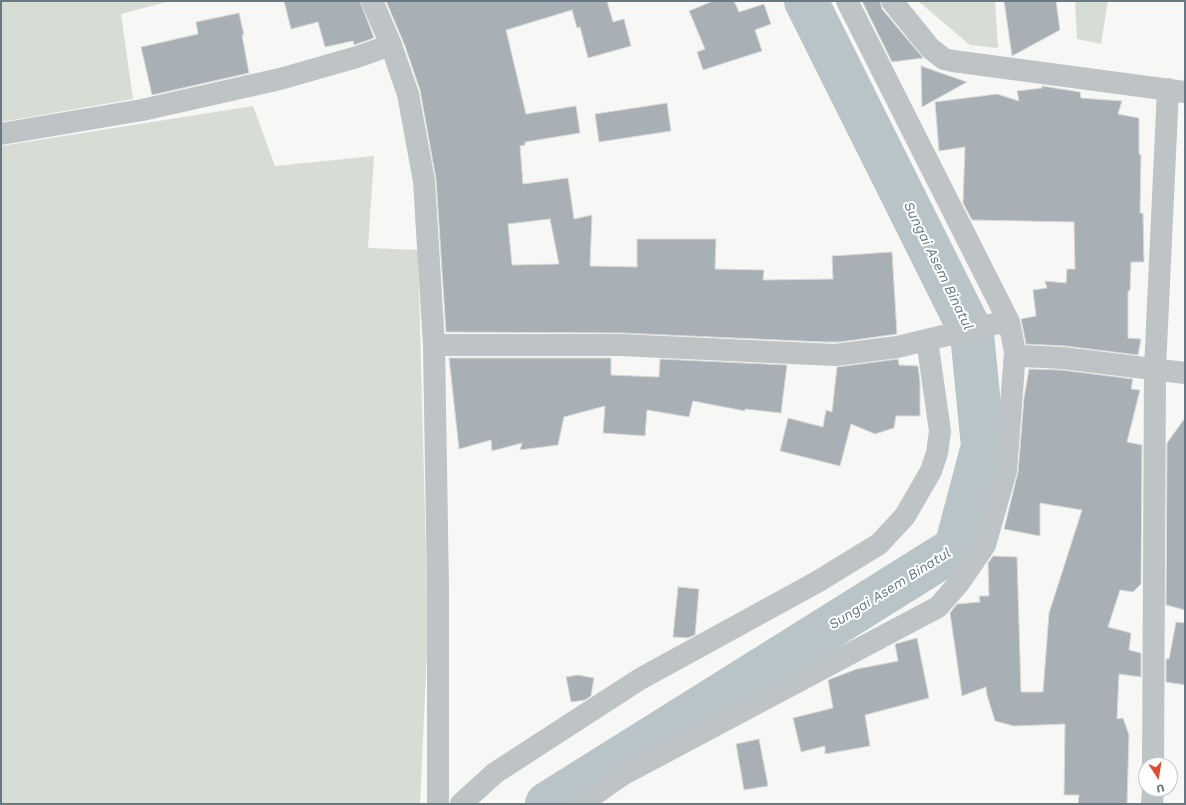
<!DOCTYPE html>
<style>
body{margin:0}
#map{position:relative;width:1186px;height:805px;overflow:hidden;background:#f7f7f5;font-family:"Work Sans",sans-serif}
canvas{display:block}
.frame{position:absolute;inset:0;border:2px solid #687984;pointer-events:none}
.north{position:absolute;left:1138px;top:757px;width:40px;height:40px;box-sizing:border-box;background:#fff;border:1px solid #c3c9ce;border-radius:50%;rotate:168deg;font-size:11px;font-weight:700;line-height:16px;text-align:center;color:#687984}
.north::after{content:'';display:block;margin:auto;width:14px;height:18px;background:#dc4f30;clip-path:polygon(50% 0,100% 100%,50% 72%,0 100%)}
</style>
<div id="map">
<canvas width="1186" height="805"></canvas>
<div class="frame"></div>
<div class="north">U</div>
</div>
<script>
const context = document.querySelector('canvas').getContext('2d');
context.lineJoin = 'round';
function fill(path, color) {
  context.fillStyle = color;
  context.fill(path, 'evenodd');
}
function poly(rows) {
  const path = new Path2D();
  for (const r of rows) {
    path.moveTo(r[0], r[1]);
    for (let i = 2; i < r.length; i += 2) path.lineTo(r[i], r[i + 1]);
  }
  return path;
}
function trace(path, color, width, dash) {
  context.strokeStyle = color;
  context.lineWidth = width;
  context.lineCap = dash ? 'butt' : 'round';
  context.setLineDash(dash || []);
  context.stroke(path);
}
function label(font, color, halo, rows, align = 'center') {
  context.font = font + ' "Work Sans",sans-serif';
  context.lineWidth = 4;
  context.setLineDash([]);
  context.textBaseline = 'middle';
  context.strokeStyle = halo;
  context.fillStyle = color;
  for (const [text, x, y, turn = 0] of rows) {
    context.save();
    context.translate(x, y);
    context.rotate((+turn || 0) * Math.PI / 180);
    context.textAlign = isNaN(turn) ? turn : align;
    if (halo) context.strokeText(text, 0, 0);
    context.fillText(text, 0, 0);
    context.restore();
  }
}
fill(poly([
 [1,1,170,1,121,14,133,99,1,122],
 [918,1,995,1,998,48,970,45],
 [1075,1,1108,1,1101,44,1077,39],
 [253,106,275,166,374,156,368,248,418,250,428,630,420,804,1,804,1,146]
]), '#d7dcd4');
trace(poly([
 [547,804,956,548,983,446,972,334,806,1]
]), '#b8c4c8', 44);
const building = poly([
 [284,1,360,1,374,38,354,45,353,41,325,47,318,22,291,29,284,1],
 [386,1,607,1,613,22,624,19,631,46,588,58,580,27,577,28,572,10,506,30,526,114,576,106,580,133,525,142,525,145,520,146,523,184,568,178,574,219,592,215,590,266,637,267,637,239,716,239,715,269,764,270,763,280,833,279,832,256,892,252,897,334,840,342,824,342,622,333,446,332,436,179,420,90,405,46,386,1],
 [550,219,559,264,512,265,508,224,550,219],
 [713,1,734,1,739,12,764,4,771,24,755,30,762,51,703,70,697,52,705,49,689,11,713,1],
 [862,1,880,1,882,9,923,58,892,62,862,1],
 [1004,1,1056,1,1060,30,1012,56,1004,1],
 [239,13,244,35,242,35,249,73,152,95,141,47,198,34,196,22,239,13],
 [921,66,967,82,922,107,921,66],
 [1042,86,1080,92,1081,98,1122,101,1118,114,1139,118,1139,154,1141,155,1140,213,1143,213,1144,262,1131,262,1130,291,1128,291,1128,338,1141,339,1138,355,1065,346,1026,344,1021,319,1036,316,1033,290,1047,288,1045,281,1066,283,1067,269,1075,269,1074,222,972,220,963,203,965,147,939,151,935,102,997,94,1019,101,1017,91,1042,88,1042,86],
 [667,103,671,131,599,142,595,114,667,103],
 [449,358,611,358,611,375,659,377,660,359,787,365,781,413,745,409,745,411,693,401,689,417,647,410,645,436,603,433,605,406,564,417,558,445,520,450,522,443,492,451,491,440,459,449,449,358],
 [898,359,899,365,918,366,920,382,920,416,896,416,894,428,875,434,851,424,840,466,780,451,788,418,823,427,826,410,832,412,837,367,898,359],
 [1029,369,1062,370,1133,379,1131,389,1140,390,1127,442,1142,445,1141,584,1133,592,1120,590,1108,627,1131,633,1129,650,1141,653,1141,677,1119,674,1117,719,1123,718,1129,735,1127,804,1078,804,1079,795,1064,795,1065,724,1014,726,995,721,987,695,986,687,962,696,950,613,957,604,980,602,979,596,989,596,988,563,993,556,1017,557,1021,692,1043,692,1049,613,1082,510,1040,503,1040,536,1004,529,1018,472,1024,398,1029,369],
 [1185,418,1185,610,1166,605,1167,443,1185,418],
 [678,587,699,589,695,635,688,638,673,637,678,587],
 [1176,622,1185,623,1185,685,1166,682,1166,659,1169,659,1176,622],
 [917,638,929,698,865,715,870,746,825,754,825,746,801,752,793,718,833,708,828,680,857,669,898,661,895,644,917,638],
 [578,675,594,678,591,696,585,700,571,702,566,677,578,675],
 [759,739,768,786,744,790,736,744,759,739]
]);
fill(building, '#a8b0b5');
trace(building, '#d9d9d7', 1);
trace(poly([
 [372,1,391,45,408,94,424,181,434,345,438,589,438,804],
 [847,1,1009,322],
 [892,1,930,48,944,59,953,61,1185,92],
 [1,134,142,110,280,79,357,57,391,45],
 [434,345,621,345,835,355,897,347,994,324,1009,322,1015,352,1022,356,1063,358,1185,373],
 [1153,765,1155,369,1168,89],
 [461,804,495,773,640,679,817,582,879,544,905,516,931,471,937,453,940,431,927,340],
 [581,804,622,775,938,607,959,583,985,545,1006,471,1015,352],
 [1152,804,1153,789]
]), '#bec3c6', 22);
label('italic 14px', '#637a80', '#fff', [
 ["Sungai Asem Binatul",938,266,64],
 ["Sungai Asem Binatul",890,589,-32]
]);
</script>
